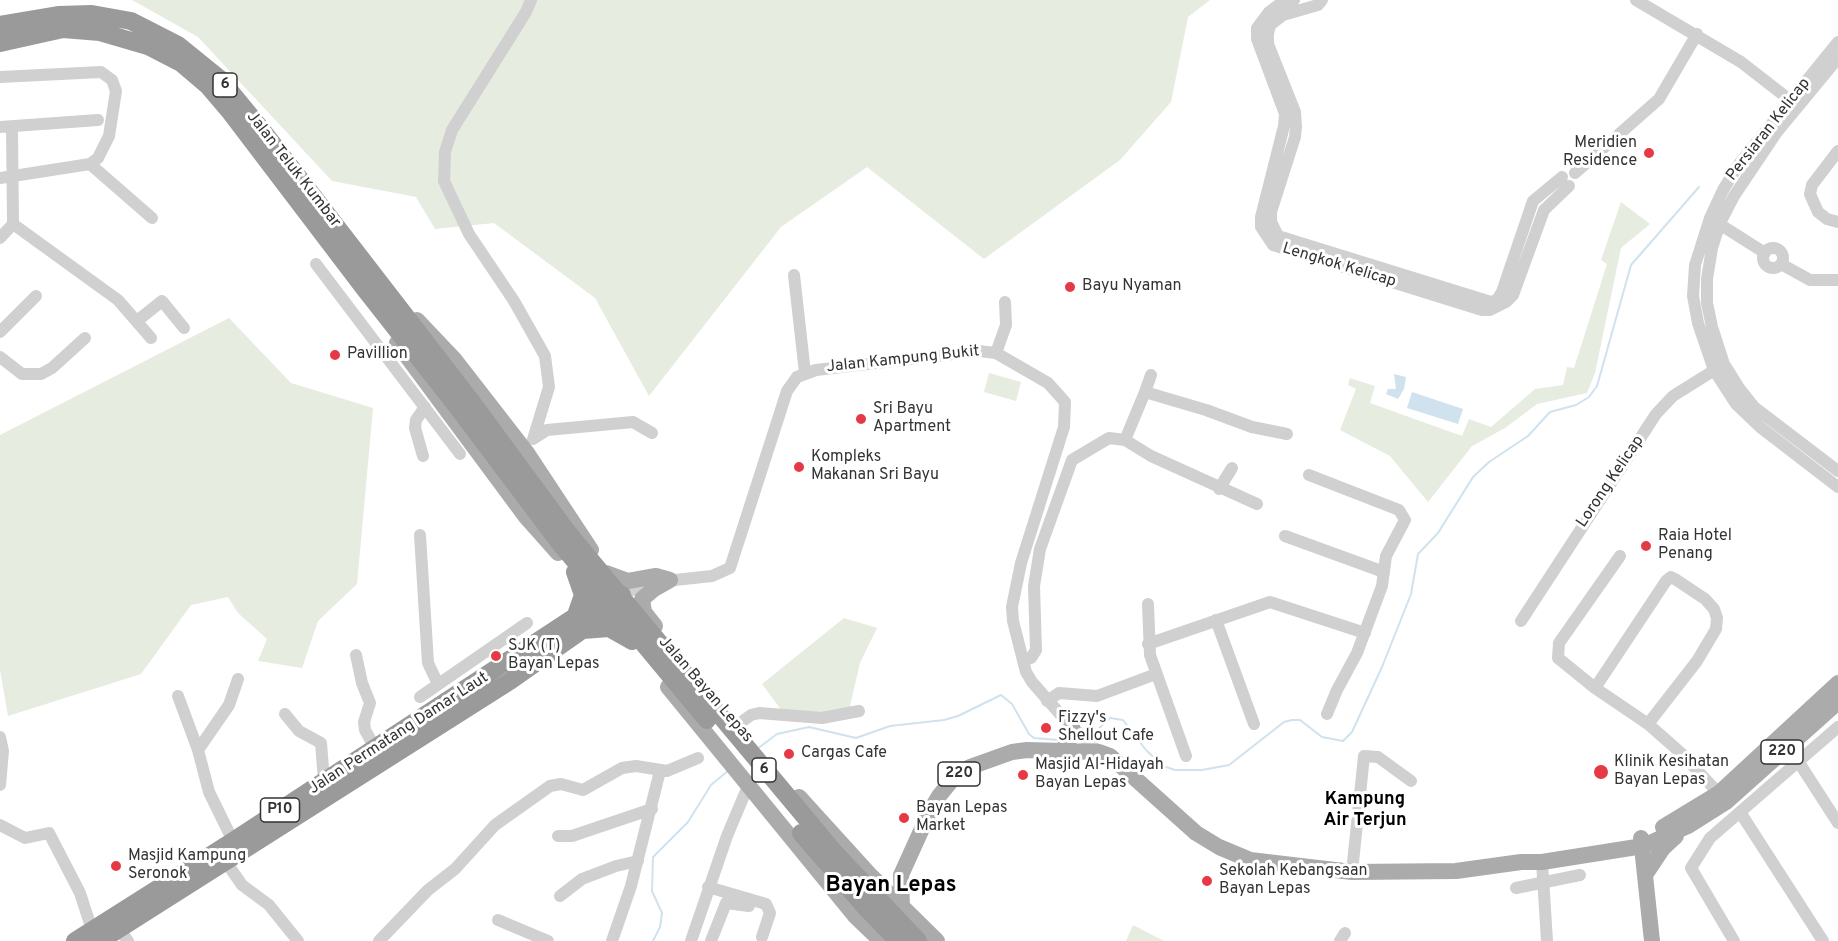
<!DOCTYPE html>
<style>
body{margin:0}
canvas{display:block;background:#fff}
</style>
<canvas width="1838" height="941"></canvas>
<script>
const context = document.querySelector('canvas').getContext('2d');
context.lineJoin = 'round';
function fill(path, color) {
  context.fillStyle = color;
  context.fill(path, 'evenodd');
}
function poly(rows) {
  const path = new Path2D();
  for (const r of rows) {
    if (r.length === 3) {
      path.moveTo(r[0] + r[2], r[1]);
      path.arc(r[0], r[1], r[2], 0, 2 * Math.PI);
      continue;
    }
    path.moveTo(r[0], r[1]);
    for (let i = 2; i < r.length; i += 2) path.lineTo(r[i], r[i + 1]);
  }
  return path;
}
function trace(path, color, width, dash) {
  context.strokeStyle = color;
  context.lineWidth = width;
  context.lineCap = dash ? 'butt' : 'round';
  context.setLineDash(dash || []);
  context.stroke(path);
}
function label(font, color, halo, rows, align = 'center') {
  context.font = font + ' Overpass,sans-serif';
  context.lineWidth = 6;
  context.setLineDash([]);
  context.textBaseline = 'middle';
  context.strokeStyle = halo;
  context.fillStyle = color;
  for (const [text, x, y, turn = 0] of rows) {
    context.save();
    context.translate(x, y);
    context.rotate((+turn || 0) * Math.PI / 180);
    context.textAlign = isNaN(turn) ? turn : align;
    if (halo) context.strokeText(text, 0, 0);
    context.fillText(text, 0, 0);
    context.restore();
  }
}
fill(poly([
 [132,0,1210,0,1188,17,1171,102,1120,160,984,259,867,167,781,227,649,396,595,298,494,223,435,229,416,197,332,181,198,37],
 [1621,202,1650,224,1621,248,1595,373,1587,393,1537,404,1505,428,1472,446,1428,502,1390,456,1340,430,1356,389,1348,385,1350,378,1375,386,1370,403,1462,436,1469,419,1491,427,1535,389,1563,385,1567,367,1574,368,1607,264,1601,260],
 [229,318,291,383,373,408,357,584,318,621,302,668,258,661,267,639,238,613,228,597,191,605,141,674,8,716,0,670,0,435],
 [989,373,1021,382,1016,401,984,392],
 [844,618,877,628,860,663,849,710,837,713,782,711,762,684],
 [1133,925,1164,941,1126,941]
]), '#e6ecdf');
fill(poly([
 [1394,374,1406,377,1404,389,1398,399,1386,394,1388,389,1396,389],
 [1412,392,1463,409,1458,424,1407,408]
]), '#cfe2ee');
trace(poly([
 [1094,733,1110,718,1123,720,1146,750,1163,766,1175,770,1202,770,1229,765,1284,722,1292,720,1300,720,1322,737,1343,741,1352,732,1382,667,1411,594,1418,554,1438,533,1473,477,1489,462,1528,436,1550,412,1576,405,1589,397,1597,386,1631,265,1699,187],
 [757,749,777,734,809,727,856,738,890,726,944,720,958,716,1001,695,1012,704,1029,734,1034,738,1059,740],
 [653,941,660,927,662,913,652,891,653,857,688,822,711,785,729,770]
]), '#cfe2ee', 2);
trace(poly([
 [531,0,526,12,452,130,445,152,444,181,469,234,514,301,545,356,549,387,534,436],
 [1294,0,1280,4,1269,12,1257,28,1257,39,1285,114,1284,126,1261,217,1261,227,1273,245,1482,310,1490,310,1506,302,1513,295,1544,210,1569,186],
 [1322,0,1318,5,1283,15,1270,25,1268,34,1268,44,1295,112,1296,127,1295,137,1271,212,1271,222,1278,236,1491,302,1497,300,1502,292,1533,201,1562,177],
 [1636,0,1741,62,1795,104],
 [1838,42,1739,164,1723,190,1710,218,1695,265,1693,296,1698,323,1714,370,1736,404,1760,427,1838,487],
 [1838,58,1777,132,1734,196,1720,223,1712,248,1707,279,1707,303,1712,327,1724,364,1739,388,1754,407,1838,471],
 [0,77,101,72,112,80,116,91,109,136,98,158,90,164,0,178],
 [0,127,98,120],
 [1838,151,1812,185,1810,194,1818,212,1827,219,1838,222],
 [90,164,152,218],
 [1575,173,1659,99,1697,34],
 [1713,220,1765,253],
 [13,224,118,300,151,338],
 [0,238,13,224,12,127],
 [1773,258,10],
 [316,264,460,454],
 [1781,264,1810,280,1838,280],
 [794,275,805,373],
 [137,321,162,301,184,328],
 [0,332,36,296],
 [996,353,1006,325,1005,302],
 [0,357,22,374,41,374,52,368,85,338],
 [1145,392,1151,375],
 [533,439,547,430,633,422,652,433],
 [1125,440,1145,392,1206,410,1252,427,1287,434],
 [423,456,415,428,416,420,425,407],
 [1309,475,1399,510,1405,520,1386,556,1382,586,1357,653,1337,690,1327,714],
 [1219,489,1232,468],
 [420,535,428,663,438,684],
 [1285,536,1384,572],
 [1620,556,1559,643,1558,658,1595,688,1648,724,1681,753,1724,799],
 [623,594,647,583,712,576,730,568,787,391,797,377,816,370,979,351,996,353,1048,383,1065,402,1064,427,1021,563,1012,607,1013,621,1026,672,1032,682,1067,722,1099,752],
 [1148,604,1150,655,1186,756],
 [1216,620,1254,724],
 [1521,621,1656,414,1673,396,1721,366],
 [1148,644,1270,602,1365,633],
 [356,655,362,683,370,703,364,722,365,730,375,748],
 [1023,661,1031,658,1036,650,1034,586,1040,549,1072,460,1109,438,1125,440,1151,456,1257,504],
 [1595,688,1666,581,1671,577,1675,579,1705,599,1714,609,1717,618,1716,629,1697,661,1648,724],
 [178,696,198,750,209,792,233,841],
 [420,697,527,623],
 [1047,701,1059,693,1097,696,1156,674],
 [285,714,299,731,321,743,324,781],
 [736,726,751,715,759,713,822,718,859,711],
 [0,737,3,751,0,785],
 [198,750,229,705,238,679],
 [1798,761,1838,823],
 [1740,812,1823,941],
 [0,825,25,838,49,833,80,893,92,930],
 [558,836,572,836,652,809],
 [226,862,242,885,269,905,298,941],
 [1542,862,1547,941],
 [1352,872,1364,756,1378,757,1411,781],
 [708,887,766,904,770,913,762,937],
 [1516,888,1580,875],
 [560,896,582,879,616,866,638,861],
 [498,920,548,941],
 [119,929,128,941],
 [379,941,428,890,455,869,495,825,550,786,561,784,583,790,622,768,636,766,667,771,698,758],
 [612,941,631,886,660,771],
 [691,941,727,836,748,786],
 [711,941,726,903,749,906],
 [1340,941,1345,933],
 [1734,941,1691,868,1710,838,1838,727]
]), '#d0d0d0', 12);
trace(poly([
 [417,320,454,359,527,453,591,550],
 [397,343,526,517,558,553],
 [606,573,628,581,656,576,670,580],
 [655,626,644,612,642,599,654,589,670,580],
 [668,687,855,916,881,941],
 [1062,751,1069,740,1072,726],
 [799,797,869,874,937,941],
 [1663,827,1719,793,1838,683],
 [1641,838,1652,941],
 [1645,875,1663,848,1676,836],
 [902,908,901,875,930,811,939,796,952,780,970,767,1012,752,1027,750,1099,752,1110,756,1196,833,1219,847,1250,860,1352,872,1456,871,1521,862,1542,862,1643,846,1688,826,1726,802,1838,702]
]), '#ababab', 16);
trace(poly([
 [0,25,58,15,92,14,131,21,178,45,220,79,262,130,471,401],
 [0,43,63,29,100,32,148,46,181,63,208,86,231,113,364,288,459,409],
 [575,572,583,595,575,618],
 [583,630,609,628,632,641],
 [75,941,233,841,599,601,618,594],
 [100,941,510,681,608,612,622,595]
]), '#9a9a9a', 18);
trace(poly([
 [471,401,569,534,617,592,835,853,918,941],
 [459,409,559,542,707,720],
 [801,833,867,909,898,941]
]), '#9a9a9a', 18);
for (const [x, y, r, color] of [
 [1649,153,6,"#e63946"],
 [1070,287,6,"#e63946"],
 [335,355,6,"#e63946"],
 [861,419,6,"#e63946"],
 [799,467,6,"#e63946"],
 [1646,546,6,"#e63946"],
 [496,656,6,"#e63946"],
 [1046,728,6,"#e63946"],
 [789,754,6,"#e63946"],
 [1601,772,8,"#e63946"],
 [1023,775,6,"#e63946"],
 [904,818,6,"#e63946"],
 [116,866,6,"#e63946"],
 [1207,881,6,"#e63946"]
]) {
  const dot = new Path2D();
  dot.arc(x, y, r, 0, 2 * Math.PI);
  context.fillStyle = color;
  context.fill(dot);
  trace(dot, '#fff', 2);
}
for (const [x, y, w] of [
 [225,85,24],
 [1782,752,42],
 [764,770,24],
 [959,774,42],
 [280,810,39]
]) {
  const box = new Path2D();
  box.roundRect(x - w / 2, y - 12, w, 24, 4.5);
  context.fillStyle = '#fff';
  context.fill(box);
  trace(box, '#333', 1.5);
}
label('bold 15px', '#333', null, [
 ["6",225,85],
 ["220",1782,752],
 ["6",764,770],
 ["220",959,774],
 ["P10",280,810]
]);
label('16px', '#333', '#fff', [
 ["Persiaran Kelicap",1769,130,-52],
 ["Jalan Teluk Kumbar",293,170,52],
 ["Lengkok Kelicap",1339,266,17],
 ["Jalan Kampung Bukit",903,360,-6],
 ["Lorong Kelicap",1611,482,-56],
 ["Jalan Bayan Lepas",705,690,49],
 ["Jalan Permatang Damar Laut",399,734,-33]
]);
label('16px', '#333', '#fff', [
 ["Meridien",1637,144,"right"],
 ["Residence",1637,162,"right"],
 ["Bayu Nyaman",1082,287],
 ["Pavillion",347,355],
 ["Sri Bayu",873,410],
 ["Apartment",873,428],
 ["Kompleks",811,458],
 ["Makanan Sri Bayu",811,476],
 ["Raia Hotel",1658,537],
 ["Penang",1658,555],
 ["SJK (T)",508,647],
 ["Bayan Lepas",508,665],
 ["Fizzy's",1058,719],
 ["Shellout Cafe",1058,737],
 ["Cargas Cafe",801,754],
 ["Klinik Kesihatan",1614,763],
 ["Bayan Lepas",1614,781],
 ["Masjid Al-Hidayah",1035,766],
 ["Bayan Lepas",1035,784],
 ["Bayan Lepas",916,809],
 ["Market",916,827],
 ["Masjid Kampung",128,857],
 ["Seronok",128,875],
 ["Sekolah Kebangsaan",1219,872],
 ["Bayan Lepas",1219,890]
], 'left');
label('bold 18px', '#000', '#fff', [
 ["Kampung",1365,800],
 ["Air Terjun",1365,821]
]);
label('bold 22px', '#000', '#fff', [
 ["Bayan Lepas",891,887]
]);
</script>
